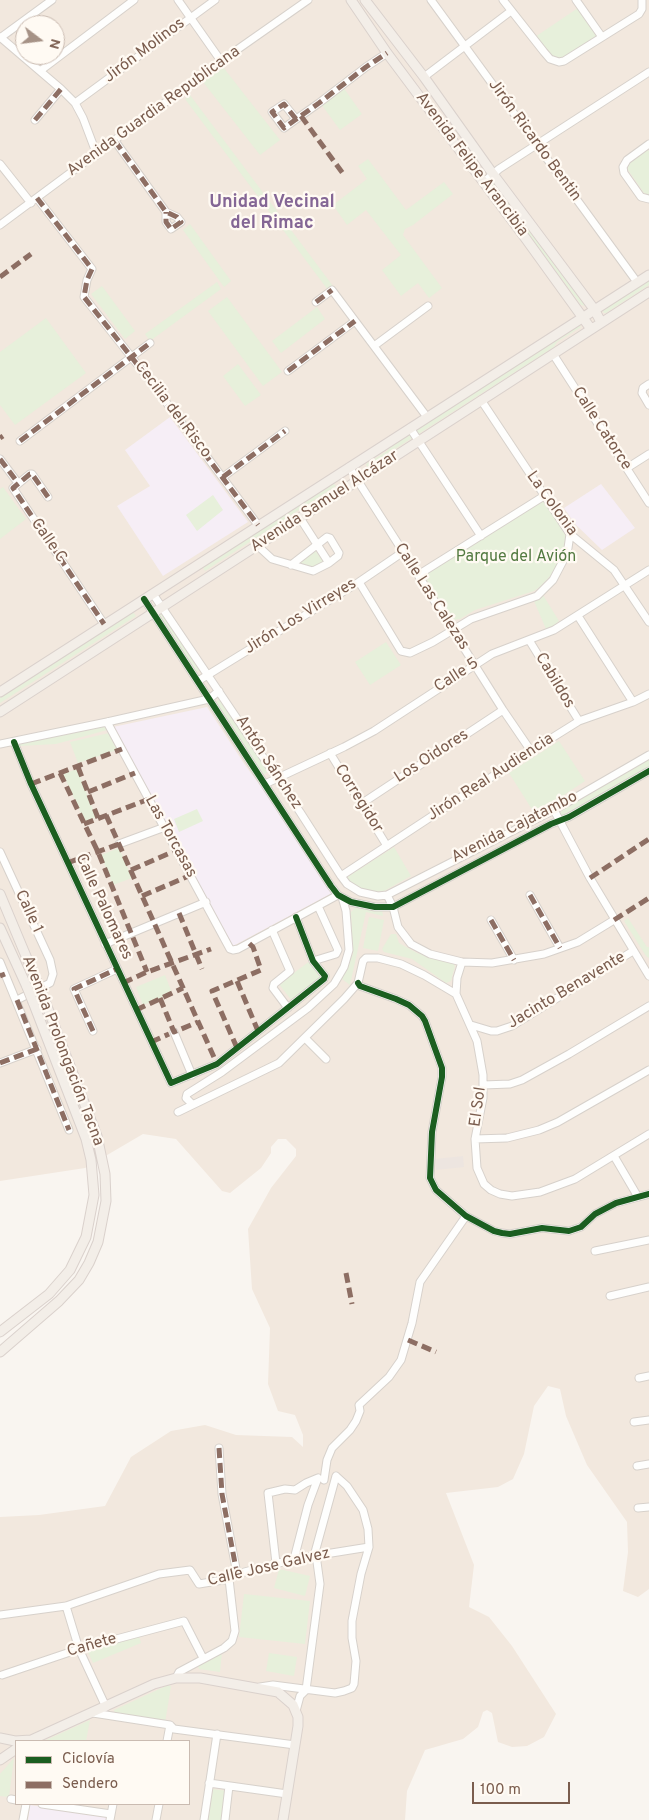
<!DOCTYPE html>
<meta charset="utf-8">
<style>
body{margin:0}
#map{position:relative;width:649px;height:1820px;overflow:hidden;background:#f9f5f0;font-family:Overpass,sans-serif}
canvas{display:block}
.legend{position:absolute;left:15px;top:1740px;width:175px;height:65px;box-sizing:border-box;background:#fffaf3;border:1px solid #cabbb1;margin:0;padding:6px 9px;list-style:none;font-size:15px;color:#7a5c4d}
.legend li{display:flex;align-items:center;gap:10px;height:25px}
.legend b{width:25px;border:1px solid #cabbb1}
.north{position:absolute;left:15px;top:15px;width:50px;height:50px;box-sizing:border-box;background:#fffaf3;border:1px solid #cabbb1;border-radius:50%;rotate:105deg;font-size:14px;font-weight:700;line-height:20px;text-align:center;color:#7a5c4d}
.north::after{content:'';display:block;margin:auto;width:18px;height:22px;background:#a69286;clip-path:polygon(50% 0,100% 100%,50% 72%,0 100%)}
.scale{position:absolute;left:472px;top:1782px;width:98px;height:22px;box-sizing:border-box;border:2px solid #7a5c4d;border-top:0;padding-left:6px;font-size:15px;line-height:18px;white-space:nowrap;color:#7a5c4d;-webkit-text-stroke:4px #fffaf3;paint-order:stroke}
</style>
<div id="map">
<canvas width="649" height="1820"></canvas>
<ul class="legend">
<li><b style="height:6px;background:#1b5e20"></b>Ciclovía</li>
<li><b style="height:6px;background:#8d6e63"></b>Sendero</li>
</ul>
<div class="north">N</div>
<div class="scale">100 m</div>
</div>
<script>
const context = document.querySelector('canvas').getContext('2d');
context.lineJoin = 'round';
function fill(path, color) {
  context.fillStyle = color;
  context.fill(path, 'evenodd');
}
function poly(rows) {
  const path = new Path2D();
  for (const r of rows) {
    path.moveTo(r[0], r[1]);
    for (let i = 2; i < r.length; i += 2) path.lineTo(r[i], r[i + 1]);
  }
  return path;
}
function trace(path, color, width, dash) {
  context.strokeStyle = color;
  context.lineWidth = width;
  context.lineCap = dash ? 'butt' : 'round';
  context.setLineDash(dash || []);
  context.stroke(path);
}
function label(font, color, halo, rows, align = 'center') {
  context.font = font + ' Overpass,sans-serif';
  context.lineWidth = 4.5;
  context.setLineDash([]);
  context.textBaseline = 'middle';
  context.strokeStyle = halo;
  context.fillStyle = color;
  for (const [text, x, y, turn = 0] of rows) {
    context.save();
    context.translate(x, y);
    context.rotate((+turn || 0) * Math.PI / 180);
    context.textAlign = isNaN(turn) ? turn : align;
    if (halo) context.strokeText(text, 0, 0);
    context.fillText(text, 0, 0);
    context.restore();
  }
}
fill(poly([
 [0,0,649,0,649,1589,638,1597,623,1591,628,1552,627,1522,587,1465,566,1416,560,1389,548,1386,534,1406,524,1454,513,1479,498,1487,446,1493,474,1565,469,1607,489,1617,512,1646,556,1714,544,1737,527,1746,512,1747,498,1742,492,1713,487,1710,483,1712,478,1727,463,1739,425,1750,407,1791,405,1820,0,1820,0,1517,39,1515,105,1506,131,1457,171,1431,205,1425,236,1435,292,1437,303,1447,303,1435,295,1415,278,1411,268,1384,270,1328,252,1289,248,1229,271,1188,296,1156,296,1149,286,1139,278,1139,271,1147,271,1153,261,1168,230,1193,222,1191,176,1139,143,1134,85,1168,0,1181],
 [25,25,55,25,55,55,25,55],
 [16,1741,189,1741,189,1804,16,1804]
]), '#f2e8de');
fill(poly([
 [463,1156,464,1167,436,1170,435,1159]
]), '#ede5e0');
fill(poly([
 [170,417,248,522,163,576,117,506,150,486,125,450],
 [601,484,635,528,602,550,575,524,564,508],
 [207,707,245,765,293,830,332,893,233,946,113,727],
 [30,1805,108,1817,108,1820,28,1820]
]), '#f6eef6');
fill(poly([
 [578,8,596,35,596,37,564,59,551,57,535,37],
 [223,67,280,140,260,155,203,82],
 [343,87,362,114,340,130,321,104],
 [190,95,333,286,328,290,185,99],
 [646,148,649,151,649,195,644,193,628,170,627,166,629,161],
 [368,159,406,210,444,182,453,194,413,225,405,229,403,235,442,288,429,298,418,283,401,296,382,270,401,255,366,210,347,225,333,205,367,179,358,166],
 [493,182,495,183,585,302,586,306,581,305,492,185],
 [190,224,231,281,224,287,183,230],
 [649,278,649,285,606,313,604,313,602,310],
 [217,282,221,289,150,341,145,334],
 [102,286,135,331,125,339,91,294],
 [227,297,282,372,263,386,208,311],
 [317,307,325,319,281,353,272,341],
 [46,318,86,373,15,425,0,405,0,352],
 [579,324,581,327,557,342,554,347,367,467,366,464,387,451,391,445],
 [238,364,261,395,245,406,223,376],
 [332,482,336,486,205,571,202,566],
 [3,487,26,519,0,539,0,489],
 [213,495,223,510,197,531,186,515],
 [540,500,544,500,567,538,566,543,559,564,551,575,541,586,534,591,475,610,460,619,452,620,426,579,426,574],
 [315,550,324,563,315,569,301,565,300,561],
 [543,595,559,621,553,626,546,629,534,601],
 [162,611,200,669,196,672,158,613],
 [133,612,136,616,0,703,0,697],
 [386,642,401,665,370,685,355,662],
 [220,699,268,772,263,775,216,702],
 [102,726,106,727,107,730,56,744,20,746,20,743],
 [109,733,117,750,78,763,70,742],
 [559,741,585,781,564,795,533,811,509,773],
 [649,759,649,767,568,814,562,816,559,814,562,809],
 [77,769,96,817,85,822,63,774],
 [197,809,203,821,179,832,174,819],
 [394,847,411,876,384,891,375,892,357,887,346,878],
 [119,848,132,878,113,885,101,855],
 [355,908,382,910,383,916,366,912,350,985,342,979,353,954,351,912],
 [369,917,384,920,378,951,363,948],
 [628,918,647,947,649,947,649,958,646,956,624,921],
 [391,934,396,934,399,943,417,953,453,963,455,966,451,981,446,983,412,959,384,952,382,949],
 [310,961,323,977,292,1001,279,984],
 [165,975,172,993,143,1005,136,987],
 [279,1569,310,1576,305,1596,274,1588],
 [244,1594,310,1601,305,1644,239,1637],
 [139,1636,141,1643,93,1663,87,1650],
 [222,1652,220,1672,199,1669,198,1666],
 [269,1653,297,1657,294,1676,266,1671],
 [168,1685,171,1686,165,1723,115,1715,114,1710],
 [90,1720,86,1741,44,1741],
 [14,1758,9,1797,0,1796,0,1774],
 [213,1789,228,1791,224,1820,208,1820]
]), '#e7f0db');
const minor = poly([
 [178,0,221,61],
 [431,0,637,282],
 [503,0,544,52,550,59,559,62,564,61,639,14,642,9,642,0],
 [576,0,602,37],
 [0,37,61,89,75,103,83,118,97,155],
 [0,38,52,0],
 [40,71,134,0],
 [424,77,511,11],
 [75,103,215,0],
 [296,119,284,104,272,112,284,128,295,120,319,103,366,67,387,53],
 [35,120,61,89],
 [115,141,166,212,177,217,181,222,171,229,166,222,166,212],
 [649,144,627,160,623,167,624,173,641,197,649,199],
 [0,164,31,203],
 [484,182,499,169,649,72],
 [37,198,92,269,87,280,84,297,148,378,258,525],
 [0,225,221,61,308,0],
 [316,302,332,290,427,417],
 [374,346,428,306],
 [553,354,649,503],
 [288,371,355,321],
 [649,384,643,388,642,393,649,405],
 [481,400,570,534,614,570,649,622],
 [410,428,481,536],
 [20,441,150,343],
 [0,459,18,483],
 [349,467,418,575,503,710,531,751],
 [627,468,649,454],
 [223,477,285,431],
 [48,497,32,474,30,474,13,488,104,624],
 [300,518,329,563],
 [258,546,272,559,313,571,329,563,338,556,339,553,330,538,327,537,291,565],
 [418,575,544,496],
 [359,582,401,651,410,653,433,642,471,619,537,596,553,580,563,561,568,548,570,534],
 [153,594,300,812,341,876,347,884,360,892,378,896,387,895,554,810,649,755],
 [144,599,331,886,338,895,351,902,375,907,393,907,551,824,569,817,649,771],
 [578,616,633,702],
 [529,640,579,721],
 [198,681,359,582,403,552],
 [107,722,230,949,233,950,238,949,338,895],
 [14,742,31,784,171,1083,217,1064,324,979,325,976,313,961,296,917],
 [0,744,107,722,209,699,219,691],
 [330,753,387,846],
 [265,784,344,747,374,731,492,654,554,630,649,570],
 [361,804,503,710],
 [554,810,590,878,649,976],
 [119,844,165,827],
 [0,852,50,960,53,974,50,983,17,1000],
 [341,876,531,751,579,721,633,702,649,694],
 [387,895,393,907,398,927,411,944,430,954,462,962,492,963,544,954,578,942,614,920],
 [530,895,560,948],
 [491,920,514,960],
 [272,930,290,971,274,984,273,988,288,1008],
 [105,944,206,902],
 [313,961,336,954,338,950,318,906],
 [0,962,69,1130],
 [462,962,457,978,456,994,477,1041,483,1075,483,1098,475,1139,477,1168,484,1184,491,1190,500,1194,512,1196,540,1192,575,1179,649,1134],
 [358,983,360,986,396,999,409,1005,422,1016,425,1021,442,1068,442,1077,432,1132,430,1178,436,1190,466,1216,494,1231,502,1233,510,1234,542,1228,569,1231,581,1227,595,1214,616,1203,649,1194],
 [471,1025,491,1031,497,1031,512,1026,633,951],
 [93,1031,74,989,117,969],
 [174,1032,192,1075],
 [305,1038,326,1059],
 [0,1063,37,1049],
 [483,1085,510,1084,522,1080,569,1054,649,1006],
 [192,1104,186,1098,187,1094,222,1072,308,1008,334,984,344,967,349,950,346,911,342,897],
 [178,1112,279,1063,344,999,358,983,363,961,366,958,378,958,401,964,424,975,456,994],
 [475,1139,507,1138,539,1130,558,1122,649,1070],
 [614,1156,638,1197],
 [595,1251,649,1240],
 [610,1296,649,1287],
 [639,1378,649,1376],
 [634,1422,649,1420],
 [219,1448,222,1494,237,1574],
 [637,1466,649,1464],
 [324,1480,327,1460,332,1448,350,1430,356,1421,360,1411,359,1405,389,1377,401,1360,412,1323,420,1282,466,1216],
 [638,1508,649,1507],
 [294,1559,308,1505,318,1478],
 [276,1563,268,1493,285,1489,295,1490,306,1483,318,1478],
 [66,1606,79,1649,106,1707],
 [0,1615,66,1606,159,1574,190,1570,199,1584,229,1579,237,1574,294,1559,369,1547],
 [2,1675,79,1649,184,1621,203,1658],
 [176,1678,179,1672,224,1648,232,1641,235,1631,229,1579],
 [260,1687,273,1685,335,1693,344,1691,352,1688,354,1684,356,1661,352,1638,352,1621,361,1574,369,1547,368,1529,363,1510,347,1486,336,1476],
 [306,1690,320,1584,317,1562,314,1556,336,1476],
 [296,1711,300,1696,306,1690],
 [93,1713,170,1725,174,1729,295,1745],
 [167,1741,170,1725],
 [209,1783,287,1794],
 [11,1799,16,1800],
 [42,1804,111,1814],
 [23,1820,26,1804],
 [110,1820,113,1804],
 [156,1820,159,1804],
 [204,1820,217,1734],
 [225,1820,229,1786]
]);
const major = poly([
 [351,0,387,53,526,239,591,329],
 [365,0,424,77,493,174,594,309,601,322],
 [0,692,649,275],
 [0,712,649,292],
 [0,894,36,980],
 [0,928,27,987],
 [0,1332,49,1294,70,1270,86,1237,94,1195,91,1160,86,1139,33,1002],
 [0,1352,59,1301,79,1280,89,1263,98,1242,106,1201,105,1174,97,1136,43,996],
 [0,1738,15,1741,31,1740],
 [29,1741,154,1684,176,1678,200,1678,278,1692,293,1705,298,1717,298,1726,283,1820],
 [0,1760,16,1749]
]);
trace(minor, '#d7d1cb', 9);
trace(major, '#dad1cc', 11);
trace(minor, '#fefefd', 7);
trace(major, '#f3eee8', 9);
const majorBridge = poly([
 [36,980,43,996],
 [27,987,33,1002]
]);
trace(majorBridge, '#dad1cc', 11, []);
trace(majorBridge, '#f3eee8', 9);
trace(poly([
 [301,116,344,175],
 [296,119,284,104,272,112,284,128,295,120,319,103,366,67,387,53],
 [35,120,61,89],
 [115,141,166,212,177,217,181,222,171,229,166,222,166,212],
 [37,198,92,269,87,280,84,297,148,378,258,525],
 [0,277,31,254],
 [316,302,332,290],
 [288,371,355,321],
 [0,438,3,436],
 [20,441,150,343],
 [0,459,18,483],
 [223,477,285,431],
 [48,497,32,474,30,474,13,488,104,624],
 [78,767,98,818],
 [60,773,98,852,147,972],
 [31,784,122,749],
 [88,792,135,773],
 [106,815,217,1064],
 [84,824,149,799],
 [67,863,119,844],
 [131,870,177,850],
 [590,878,649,839],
 [530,895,560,948],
 [142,896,191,875],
 [179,913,202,969],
 [491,920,514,960],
 [614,920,649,898],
 [0,976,5,974],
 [237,981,258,1031],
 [123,983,147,972,211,949],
 [160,998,174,1032,198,1022],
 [17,1000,69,1130],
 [136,1010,183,988],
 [93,1031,74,989,117,969],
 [151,1042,169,1034],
 [237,1048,212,991,261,970,253,947,249,943],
 [0,1063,37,1049],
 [346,1273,352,1304],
 [408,1340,436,1352],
 [219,1448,222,1494,237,1574]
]), '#8d6e63', 5, [10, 5]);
trace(poly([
 [144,599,331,886,338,895,351,902,375,907,393,907,551,824,569,817,649,771],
 [14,742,31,784,171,1083,217,1064,324,979,325,976,313,961,296,917],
 [358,983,360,986,396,999,409,1005,422,1016,425,1021,442,1068,442,1077,432,1132,430,1178,436,1190,466,1216,494,1231,502,1233,510,1234,542,1228,569,1231,581,1227,595,1214,616,1203,649,1194]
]), '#1b5e20', 6);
label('16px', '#7a5c4d', '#fffaf3', [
 ["Jirón Molinos",145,51,-37],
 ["Avenida Guardia Republicana",154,112,-36],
 ["Jirón Ricardo Bentin",534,141,54],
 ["Avenida Felipe Arancibia",471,165,53],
 ["Cecilia del Risco",172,410,53],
 ["Calle Catorce",601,429,57],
 ["Avenida Samuel Alcázar",325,502,-33],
 ["La Colonia",551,504,54],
 ["Calle C",48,541,55],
 ["Calle Las Calezas",431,597,57],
 ["Jirón Los Virreyes",301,617,-32],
 ["Calle 5",457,676,-33],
 ["Cabildos",554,681,59],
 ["Los Oidores",432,757,-33],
 ["Antón Sánchez",268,763,57],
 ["Jirón Real Audiencia",491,778,-33],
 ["Corregidor",358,799,58],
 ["Avenida Cajatambo",515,828,-27],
 ["Las Torcasas",170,837,61],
 ["Calle Palomares",103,907,65],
 ["Calle 1",28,912,65],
 ["Jacinto Benavente",567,991,-31],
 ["Avenida Prolongación Tacna",62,1051,69],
 ["El Sol",479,1107,-82],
 ["Calle Jose Galvez",269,1568,-13],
 ["Cañete",92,1646,-16]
]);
label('16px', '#537a41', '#fffaf3', [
 ["Parque del Avión",516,558]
]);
label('bold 18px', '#846695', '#fffaf3', [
 ["Unidad Vecinal",272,203],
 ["del Rimac",272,224]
]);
</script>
